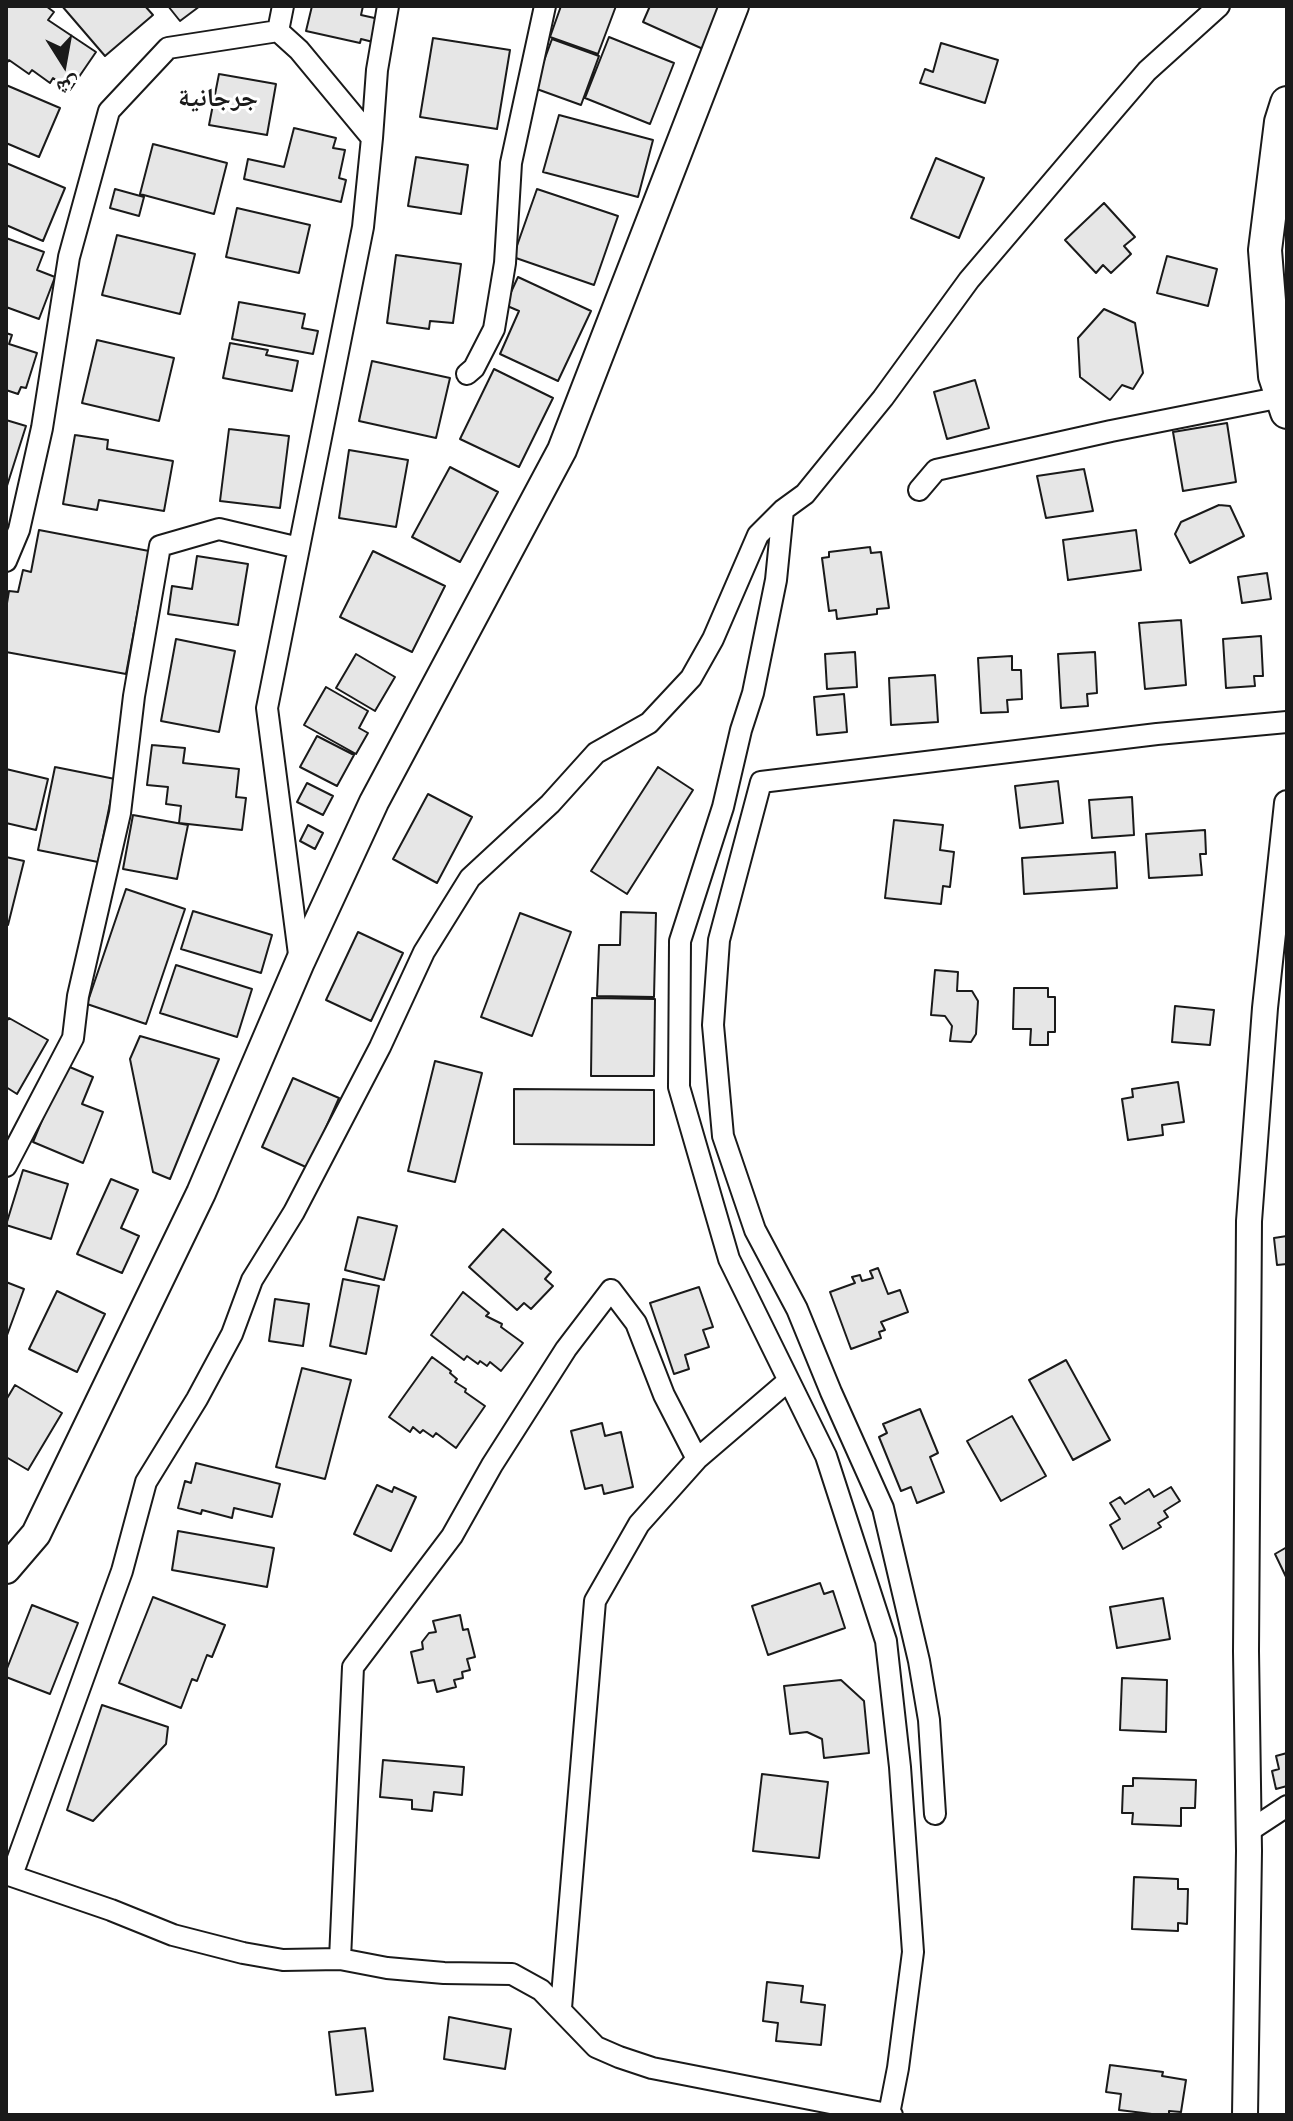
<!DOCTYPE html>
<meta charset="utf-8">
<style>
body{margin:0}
#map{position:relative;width:1293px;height:2121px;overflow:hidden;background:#fff;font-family:Manrope,"Noto Naskh Arabic",sans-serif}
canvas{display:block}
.frame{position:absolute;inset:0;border:8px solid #1a1a1a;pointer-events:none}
.north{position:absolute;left:24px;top:24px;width:80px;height:80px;-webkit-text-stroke:6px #fff;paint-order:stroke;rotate:169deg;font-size:22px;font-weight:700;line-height:32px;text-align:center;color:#1a1a1a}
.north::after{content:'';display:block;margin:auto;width:28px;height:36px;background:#1a1a1a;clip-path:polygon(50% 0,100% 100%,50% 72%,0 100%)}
</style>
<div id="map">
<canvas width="1293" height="2121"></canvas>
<div class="frame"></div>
<div class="north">ش</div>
</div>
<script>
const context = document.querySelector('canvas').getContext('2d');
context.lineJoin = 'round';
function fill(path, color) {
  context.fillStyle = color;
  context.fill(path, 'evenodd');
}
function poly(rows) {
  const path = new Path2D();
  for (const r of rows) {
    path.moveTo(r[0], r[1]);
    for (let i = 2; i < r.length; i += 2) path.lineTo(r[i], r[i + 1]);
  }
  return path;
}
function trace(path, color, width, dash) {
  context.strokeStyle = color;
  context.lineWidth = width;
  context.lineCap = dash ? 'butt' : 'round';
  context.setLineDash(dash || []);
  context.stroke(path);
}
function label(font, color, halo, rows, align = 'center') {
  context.font = font + ' Manrope,"Noto Naskh Arabic",sans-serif';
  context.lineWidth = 6;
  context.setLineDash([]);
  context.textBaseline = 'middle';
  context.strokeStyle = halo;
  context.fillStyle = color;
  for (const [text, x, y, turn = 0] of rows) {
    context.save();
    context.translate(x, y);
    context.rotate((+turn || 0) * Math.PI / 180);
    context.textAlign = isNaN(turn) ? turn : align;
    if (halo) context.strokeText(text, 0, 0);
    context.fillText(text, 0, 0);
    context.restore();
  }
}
const building = poly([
 [6,6,46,6,54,12,48,20,96,52,70,90,53,78,50,83,32,70,29,74,9,60,6,64,6,6],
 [62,6,145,6,153,15,105,56,62,6],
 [168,6,200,6,180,21,168,6],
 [312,6,363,6,361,15,379,19,373,42,361,39,360,43,306,31,312,6],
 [561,6,616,6,598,54,550,37,561,6],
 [650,6,722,6,703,49,643,22,650,6],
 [609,37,674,63,650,124,585,98,609,37],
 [433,38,510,50,497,129,420,117,433,38],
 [552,39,599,56,581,105,534,88,552,39],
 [941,43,998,60,985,103,920,83,925,69,933,72,941,43],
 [219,74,276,84,267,135,209,125,219,74],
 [6,85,60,108,39,157,6,143,6,85],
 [559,115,653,140,638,197,543,172,559,115],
 [294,128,336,138,333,148,345,150,339,178,346,180,341,202,244,179,248,159,284,167,294,128],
 [153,144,227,163,214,214,140,194,153,144],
 [416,157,468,165,461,214,408,206,416,157],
 [936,158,984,178,959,238,911,218,936,158],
 [6,163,65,188,43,241,6,225,6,163],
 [115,189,144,197,139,216,110,208,115,189],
 [537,189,618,216,594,285,513,257,537,189],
 [1104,203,1135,237,1124,246,1131,254,1111,273,1103,265,1096,273,1065,240,1104,203],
 [237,208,310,225,299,273,226,257,237,208],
 [117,235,195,254,180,314,102,295,117,235],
 [6,238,44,252,37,270,55,277,39,319,6,307,6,238],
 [396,255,461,264,453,323,430,321,429,329,387,323,396,255],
 [1167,256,1217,269,1208,306,1157,293,1167,256],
 [518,277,591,311,558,381,500,354,519,311,505,305,518,277],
 [239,302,305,314,302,328,318,331,313,354,232,339,239,302],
 [1104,309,1135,323,1143,373,1133,389,1122,385,1110,400,1080,377,1078,338,1104,309],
 [6,333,12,335,9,344,37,353,26,388,21,387,18,394,6,390,6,333],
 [97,340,174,358,159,421,82,403,97,340],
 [230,343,268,350,266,355,298,361,292,391,223,378,230,343],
 [372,361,450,378,436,438,359,421,372,361],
 [494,369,553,398,519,467,460,439,494,369],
 [975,380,989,428,947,439,934,392,975,380],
 [6,420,26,426,6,489,6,420],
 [1227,423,1236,482,1183,491,1173,432,1227,423],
 [229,429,289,436,280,508,220,501,229,429],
 [75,435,108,440,107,449,173,461,164,511,99,500,97,510,63,504,75,435],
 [349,450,408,460,396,527,339,518,349,450],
 [450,467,498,492,460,562,412,537,450,467],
 [1084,469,1093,511,1046,518,1037,476,1084,469],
 [1219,505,1230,506,1244,536,1190,563,1175,534,1181,522,1219,505],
 [39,530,149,551,126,674,6,652,6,609,9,591,18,592,23,570,31,572,39,530],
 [1136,530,1141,570,1068,580,1063,540,1136,530],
 [870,547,871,553,881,552,889,608,877,609,877,614,837,619,836,610,829,611,822,558,829,557,829,552,870,547],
 [373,551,445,586,412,652,340,617,373,551],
 [197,556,248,564,238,625,168,614,172,586,192,589,197,556],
 [1267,573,1271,599,1242,603,1238,577,1267,573],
 [1181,620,1186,685,1145,689,1139,623,1181,620],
 [1261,636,1263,676,1254,676,1255,686,1226,688,1223,639,1261,636],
 [176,639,235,651,219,732,161,721,176,639],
 [855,652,857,687,827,689,825,654,855,652],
 [1095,652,1097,693,1087,694,1088,706,1061,708,1058,654,1095,652],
 [356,654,395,677,375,711,336,688,356,654],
 [1012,656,1012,670,1021,670,1022,699,1007,700,1008,712,981,713,978,658,1012,656],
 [935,675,938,722,891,725,889,678,935,675],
 [326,687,368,711,359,728,368,733,356,754,304,725,326,687],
 [844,694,847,732,817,735,814,697,844,694],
 [317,736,354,755,337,786,300,767,317,736],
 [152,745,185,748,183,763,239,769,236,797,246,798,242,830,179,823,181,806,166,804,168,787,147,785,152,745],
 [55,767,115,779,98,862,38,850,55,767],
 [658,767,693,790,627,894,591,871,658,767],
 [6,769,48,779,36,830,6,823,6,769],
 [1058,781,1063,823,1020,828,1015,786,1058,781],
 [307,783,333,796,323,815,297,802,307,783],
 [428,794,472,817,437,883,393,859,428,794],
 [1132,797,1134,835,1092,838,1089,800,1132,797],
 [133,815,188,825,177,879,123,869,133,815],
 [894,820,943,825,940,850,954,852,950,887,943,886,941,904,885,898,894,820],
 [308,825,323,833,315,849,300,841,308,825],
 [1205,830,1206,854,1200,854,1202,875,1149,878,1146,834,1205,830],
 [1115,852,1117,888,1024,894,1022,858,1115,852],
 [6,857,24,861,8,925,6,924,6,857],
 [126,889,185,909,146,1024,87,1004,126,889],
 [193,911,272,935,261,973,181,949,193,911],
 [621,912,656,913,654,997,597,996,599,945,620,945,621,912],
 [520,913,571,932,532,1036,481,1017,520,913],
 [358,932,403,953,371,1021,326,1000,358,932],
 [176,965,252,989,237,1037,160,1013,176,965],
 [935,970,958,972,957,991,972,991,978,1001,976,1034,971,1042,950,1041,952,1026,945,1016,931,1015,935,970],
 [1014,988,1048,988,1048,997,1055,997,1055,1032,1048,1032,1048,1045,1030,1045,1031,1029,1013,1029,1014,988],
 [592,998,655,999,654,1076,591,1076,592,998],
 [1175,1006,1214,1010,1210,1045,1172,1042,1175,1006],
 [9,1018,48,1040,17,1094,6,1087,6,1022,9,1018],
 [140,1036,219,1059,170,1179,153,1172,130,1059,140,1036],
 [435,1061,482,1073,455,1182,408,1171,435,1061],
 [65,1065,93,1077,82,1104,103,1112,83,1163,33,1142,65,1065],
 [293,1078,339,1098,308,1168,262,1147,293,1078],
 [1178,1082,1184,1122,1162,1125,1163,1135,1128,1140,1122,1099,1133,1097,1132,1089,1178,1082],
 [514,1089,654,1090,654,1145,514,1144,514,1089],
 [23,1170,68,1184,51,1239,6,1225,23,1170],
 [111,1179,138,1190,121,1228,139,1236,122,1273,77,1254,111,1179],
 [358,1217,397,1226,384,1280,345,1270,358,1217],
 [503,1229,551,1272,545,1279,553,1286,531,1309,524,1303,517,1310,469,1267,503,1229],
 [1287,1236,1287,1264,1277,1265,1274,1238,1287,1236],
 [878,1268,888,1294,900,1290,908,1312,881,1322,885,1330,879,1332,881,1338,851,1349,830,1292,855,1283,852,1277,860,1275,862,1281,873,1278,870,1271,878,1268],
 [343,1279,379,1286,366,1354,330,1346,343,1279],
 [6,1282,24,1289,6,1338,6,1282],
 [699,1287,713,1327,703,1330,709,1347,685,1355,689,1369,674,1374,650,1303,699,1287],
 [57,1291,105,1314,77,1372,29,1349,57,1291],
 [463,1292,489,1313,486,1316,502,1324,501,1327,523,1343,501,1371,490,1362,487,1366,480,1361,478,1364,467,1356,464,1360,431,1335,463,1292],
 [275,1299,309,1304,303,1346,269,1341,275,1299],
 [432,1357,451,1371,450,1373,457,1379,455,1382,466,1389,465,1392,485,1406,456,1448,436,1433,433,1437,423,1430,420,1433,413,1427,410,1432,389,1417,432,1357],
 [1066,1360,1110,1440,1073,1460,1029,1380,1066,1360],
 [302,1368,351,1380,325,1479,276,1467,302,1368],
 [15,1385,62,1413,28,1470,6,1457,6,1400,15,1385],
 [920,1409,938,1453,930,1457,944,1492,917,1503,911,1487,901,1491,879,1437,887,1433,883,1424,920,1409],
 [1012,1416,1046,1476,1001,1501,967,1441,1012,1416],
 [602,1423,605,1436,621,1432,633,1487,604,1494,602,1485,585,1489,571,1431,602,1423],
 [196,1463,280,1484,272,1517,234,1508,232,1518,202,1510,201,1514,178,1508,185,1481,191,1483,196,1463],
 [377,1485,392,1492,394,1487,416,1497,391,1551,354,1534,377,1485],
 [1171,1487,1180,1501,1164,1511,1168,1517,1158,1523,1161,1527,1123,1549,1110,1525,1120,1519,1110,1503,1120,1497,1125,1504,1149,1489,1154,1497,1171,1487],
 [178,1531,274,1548,267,1587,172,1570,178,1531],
 [1287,1547,1287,1579,1275,1554,1287,1547],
 [820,1583,824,1594,833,1591,845,1628,768,1655,752,1606,820,1583],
 [153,1597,225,1625,212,1657,207,1655,197,1681,192,1679,181,1708,119,1683,153,1597],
 [1163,1598,1170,1639,1117,1648,1110,1607,1163,1598],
 [32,1605,78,1623,50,1694,6,1677,6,1671,32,1605],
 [460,1615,463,1630,468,1629,475,1657,467,1659,470,1670,462,1672,463,1678,454,1680,456,1687,437,1692,434,1680,418,1683,411,1652,423,1649,422,1642,429,1633,436,1632,433,1621,460,1615],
 [1122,1678,1167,1680,1166,1732,1120,1730,1122,1678],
 [841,1680,864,1701,869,1753,824,1758,822,1739,807,1732,790,1734,784,1686,841,1680],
 [102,1705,168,1727,166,1744,93,1821,67,1810,102,1705],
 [1287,1753,1287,1786,1276,1789,1272,1771,1279,1769,1276,1756,1287,1753],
 [383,1760,464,1767,462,1795,434,1792,432,1811,412,1809,412,1800,380,1797,383,1760],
 [762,1774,828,1782,819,1858,753,1851,762,1774],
 [1133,1778,1196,1780,1195,1808,1181,1808,1181,1826,1132,1824,1133,1813,1122,1813,1123,1786,1133,1786,1133,1778],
 [1134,1877,1178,1879,1178,1889,1188,1889,1187,1924,1178,1923,1178,1931,1132,1929,1134,1877],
 [767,1982,803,1986,801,2002,825,2005,821,2045,776,2041,778,2023,763,2021,767,1982],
 [449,2017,511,2029,505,2069,444,2059,449,2017],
 [365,2028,373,2091,336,2095,329,2032,365,2028],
 [1110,2065,1163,2072,1162,2076,1186,2080,1181,2112,1169,2111,1169,2115,1160,2115,1119,2110,1121,2094,1106,2092,1110,2065]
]);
fill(building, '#e6e6e6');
trace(building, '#1a1a1a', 2);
const minor = poly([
 [278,31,283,6],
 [372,138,377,70,388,6],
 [467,374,474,368,494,329,505,263,511,163,545,6],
 [919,490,936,470,1111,431,1282,397],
 [783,510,776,580,753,693,741,730,723,807,680,941,679,1087,729,1259,826,1456,886,1641,900,1767,913,1952,898,2068,889,2114],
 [6,561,19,530,42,428,69,257,109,111,168,48,278,31,299,50,372,138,363,227,267,708,300,962],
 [6,1166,73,1038,78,996,120,813,134,696,160,546,219,529,299,548],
 [697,1459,788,1381],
 [935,1814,929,1720,919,1661,883,1508,831,1392,797,1309,755,1230,723,1136,713,1025,719,940,761,782,1157,734,1287,722],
 [1249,1831,1287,1806],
 [6,1874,111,1910,173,1935,243,1953,283,1960,340,1959,387,1968,444,1973,512,1974,541,1990,596,2047,619,2057,652,2068,892,2115],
 [12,1875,122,1571,146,1482,197,1399,232,1334,252,1280,294,1212,380,1047,424,952,470,878,550,804,596,753,649,723,691,678,713,639,758,535,783,510,805,494,883,398,969,280,1111,113,1147,71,1219,6],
 [340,1959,353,1667,452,1536,492,1465,566,1349,611,1290,636,1323,664,1395,697,1459,639,1524,595,1601,561,2008]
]);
const tertiary = poly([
 [1245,2115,1249,1851,1246,1651,1249,1221,1265,1008,1287,803]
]);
const secondary = poly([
 [6,1569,36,1534,201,1193,300,962,374,802,562,450,734,6]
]);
const primary = poly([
 [1287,103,1281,122,1265,250,1275,376,1287,412]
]);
trace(minor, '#1a1a1a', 24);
trace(tertiary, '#1a1a1a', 28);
trace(secondary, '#1a1a1a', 32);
trace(primary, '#1a1a1a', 36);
trace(minor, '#fff', 20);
trace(tertiary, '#fff', 24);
trace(secondary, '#fff', 28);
trace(primary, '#fff', 32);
label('bold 26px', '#1a1a1a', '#fff', [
 ["جرجانية",218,99]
]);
</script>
